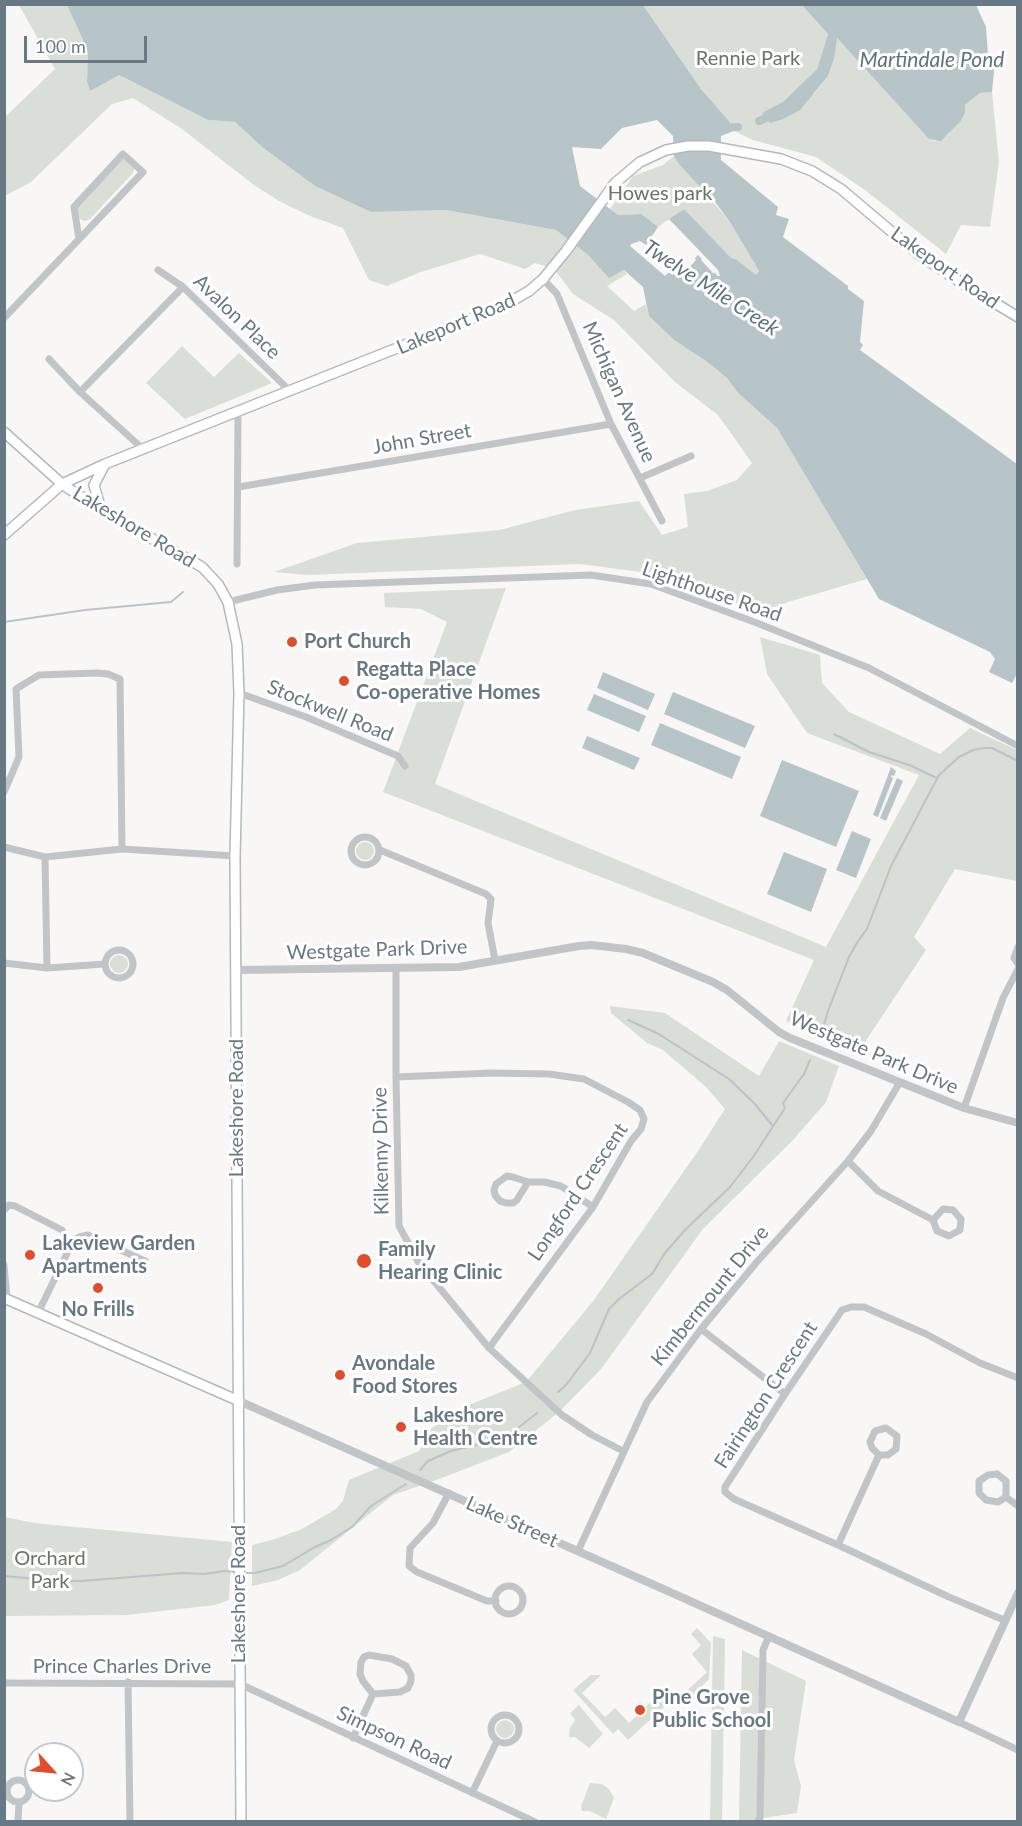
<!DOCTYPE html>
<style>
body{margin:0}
#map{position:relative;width:1022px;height:1826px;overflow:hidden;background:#f8f7f5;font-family:Lato,sans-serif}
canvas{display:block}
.frame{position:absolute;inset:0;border:6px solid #677985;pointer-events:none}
.north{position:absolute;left:24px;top:1742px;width:60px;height:60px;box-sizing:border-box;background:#fff;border:2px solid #c2c9ce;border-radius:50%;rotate:117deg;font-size:16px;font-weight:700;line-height:24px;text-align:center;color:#677985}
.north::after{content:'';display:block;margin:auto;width:21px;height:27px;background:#e14c2b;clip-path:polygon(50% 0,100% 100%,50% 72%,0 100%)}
.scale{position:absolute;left:24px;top:36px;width:123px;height:27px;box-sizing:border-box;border:3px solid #677985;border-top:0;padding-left:8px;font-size:18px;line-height:21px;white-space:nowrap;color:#677985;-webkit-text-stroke:4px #fff;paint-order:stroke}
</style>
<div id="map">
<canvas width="1022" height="1826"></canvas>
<div class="frame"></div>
<div class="north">N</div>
<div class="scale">100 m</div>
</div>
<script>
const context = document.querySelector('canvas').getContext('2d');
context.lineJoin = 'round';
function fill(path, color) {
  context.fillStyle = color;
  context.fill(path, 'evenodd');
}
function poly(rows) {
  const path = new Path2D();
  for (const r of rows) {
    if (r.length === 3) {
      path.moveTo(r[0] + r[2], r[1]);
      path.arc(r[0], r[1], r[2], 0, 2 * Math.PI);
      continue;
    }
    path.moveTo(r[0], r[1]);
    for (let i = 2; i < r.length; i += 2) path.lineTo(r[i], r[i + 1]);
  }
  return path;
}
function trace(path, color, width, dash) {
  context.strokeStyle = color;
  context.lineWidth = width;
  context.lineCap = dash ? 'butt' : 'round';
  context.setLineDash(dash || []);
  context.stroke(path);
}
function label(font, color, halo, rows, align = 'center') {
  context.font = font + ' Lato,sans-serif';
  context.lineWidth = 6;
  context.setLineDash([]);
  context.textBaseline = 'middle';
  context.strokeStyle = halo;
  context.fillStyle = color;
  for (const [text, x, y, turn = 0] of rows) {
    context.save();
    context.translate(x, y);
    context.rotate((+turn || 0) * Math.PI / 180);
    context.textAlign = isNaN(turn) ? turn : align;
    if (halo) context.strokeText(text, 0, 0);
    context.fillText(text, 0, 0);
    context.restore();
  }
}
fill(poly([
 [802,4,828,34,817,69,784,101,762,113,814,94,828,76,834,59,836,37,929,139,935,141,948,135,965,113,965,105,980,93,992,92,999,162,990,227,961,225,946,254,865,190,816,157,753,140,734,131,729,121,701,89,643,5],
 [19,5,67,5,88,51,87,81,119,75,208,120,235,122,262,147,315,186,371,212,446,210,556,230,588,255,609,277,624,270,627,274,607,286,634,311,646,304,649,316,674,340,706,361,727,378,738,393,777,428,867,579,788,602,760,613,671,576,580,564,307,575,274,572,357,543,500,530,575,510,639,501,662,535,688,527,684,494,707,491,737,480,752,463,718,415,675,382,614,320,573,294,554,269,535,263,525,269,480,254,421,272,387,286,369,280,343,228,310,216,279,201,254,185,182,129,133,98,112,104,31,182,5,196,4,118,55,69],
 [674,156,730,222,759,271,755,276,737,260,731,259,684,209,658,227,637,214,618,215,610,209,633,176,663,165],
 [125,159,135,168,133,173,90,219,85,221,77,218,75,208,120,160],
 [182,346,214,377,239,353,272,383,185,419,146,383],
 [506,588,435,784,826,947,919,775,807,733,767,674,760,637,820,655,822,683,849,712,940,754,970,728,1017,750,1017,881,955,869,914,937,926,950,857,1054,786,1021,814,960,383,792,447,622,421,609,385,607,384,593],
 [365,851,9],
 [119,964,9],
 [610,1006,665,1013,759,1076,779,1041,839,1066,826,1102,793,1140,703,1229,601,1369,560,1411,509,1452,439,1479,393,1495,300,1570,278,1580,252,1586,252,1545,272,1540,302,1529,336,1509,343,1501,349,1480,419,1451,432,1428,440,1423,444,1415,526,1382,594,1300,698,1151,725,1109,706,1087,663,1050,647,1043,611,1013],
 [5,1517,34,1523,232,1542,229,1600,215,1605,126,1615,5,1616],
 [697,1628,711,1643,709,1679,683,1705,677,1700,707,1672,692,1654,701,1645,691,1634],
 [713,1636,725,1639,722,1822,710,1821],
 [742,1650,806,1681,794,1760,801,1786,797,1813,757,1819,757,1821,739,1822],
 [591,1675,601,1675,582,1693,605,1717,615,1708,629,1723,663,1690,673,1699,628,1740,618,1729,613,1734,573,1690],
 [579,1705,603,1734,589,1748,575,1737,569,1737,570,1728,575,1720,570,1713],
 [505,1729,9],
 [590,1783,602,1784,609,1789,614,1798,606,1819,590,1811,582,1811,581,1806]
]), '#d9ded6');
fill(poly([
 [67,5,643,5,701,89,729,121,734,131,721,136,721,160,778,207,776,215,789,219,783,237,848,286,848,289,864,301,860,342,863,345,860,350,1017,464,1018,672,1012,683,989,672,995,659,990,652,879,599,777,428,738,393,727,378,706,361,674,340,649,316,643,287,624,270,609,278,588,255,556,230,446,210,371,212,315,186,262,147,235,122,208,120,119,75,90,91,87,81,88,51],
 [657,120,673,136,674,156,679,164,703,190,706,190,730,222,759,271,756,275,737,260,731,258,684,209,669,219,718,270,720,276,717,276,715,272,714,274,701,260,702,259,698,255,695,258,696,260,682,276,673,269,665,276,630,246,631,244,640,241,646,245,658,227,641,214,618,215,580,186,572,147,601,149,622,128],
 [802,5,976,5,986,27,988,55,995,60,992,92,980,93,965,105,965,113,960,122,941,141,929,139,837,38,834,59,828,76,800,110,783,119,770,123,762,113,784,101,817,69,828,34],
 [603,672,655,694,648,710,597,688],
 [673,692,755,726,745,748,664,714],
 [594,694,646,716,639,732,587,710],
 [660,723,741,757,732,779,651,745],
 [587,736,640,758,634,770,582,748],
 [782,760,859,791,836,847,760,816],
 [891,767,896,771,894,776,892,775,891,777,893,778,878,817,873,815],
 [897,778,903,781,886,821,880,818],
 [852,831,871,839,856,878,836,870],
 [784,852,827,869,811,912,767,894]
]), '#b8c5c8');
trace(poly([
 [4,622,85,610,171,602,183,592],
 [834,734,869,752,909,765,937,778],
 [628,1020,657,1033,729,1079,754,1103,772,1125],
 [820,1038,828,1011,849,957,858,941,867,929,891,866,939,775,959,757,973,750,983,748,992,748,1018,761],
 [558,1392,566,1385,590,1353,609,1309,619,1299,652,1274,665,1253,685,1230,730,1187,753,1157,785,1108,783,1103,804,1074,810,1060],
 [420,1470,428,1461,451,1451,484,1443,514,1431,537,1413],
 [243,1573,255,1573,283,1566,315,1547,331,1540,352,1527,371,1506,406,1484],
 [4,1576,59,1581,81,1581,183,1573,204,1574,225,1571,238,1572]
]), '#b8c5c8', 2);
trace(poly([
 [759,121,766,118],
 [732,127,738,127]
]), '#b8c5c8', 8);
const secondary = poly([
 [4,432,62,484,101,510,202,567,218,584,228,602,237,644,239,693,235,856,241,1822],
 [101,510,94,485,105,464],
 [4,535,62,484,105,464,503,306,529,291,543,279,566,251,615,183,640,162,666,150,688,146,709,146,781,159,812,171,841,189,918,254,957,280,1018,317],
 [4,1298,239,1401]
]);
trace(secondary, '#b3b9bd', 12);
trace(poly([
 [158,270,183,287,290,391],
 [543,279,557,294,611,424,662,521],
 [4,318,143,172,123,154,74,207,79,239],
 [49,359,80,392,143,449],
 [80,392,183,287],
 [640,478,691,456],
 [238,487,611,424],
 [237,564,238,412],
 [228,602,277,590,315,585,591,575,651,584,757,623,869,668,1018,746],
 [239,693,306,717,398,756,405,766],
 [4,792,19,757,16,689,39,675,96,673,108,674,120,679,122,849],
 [365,851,14],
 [4,847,45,857,122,849,235,856],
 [380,850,486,894,491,899,488,923,495,960],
 [45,857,47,968],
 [1018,947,1014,958,1018,964],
 [119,964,14],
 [4,963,47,968,105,964],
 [396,969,396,1077,399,1226,419,1263,489,1348,562,1415,592,1435,623,1451],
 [396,1077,492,1073,549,1074,584,1079,628,1102,640,1110,644,1119,641,1129,631,1141,593,1207,489,1348],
 [964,1108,1003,998,1018,969],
 [848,1161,878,1191,933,1220,937,1231,949,1236,960,1230,961,1219,953,1210,943,1209,933,1220],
 [528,1182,517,1200,513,1203,506,1203,500,1201,495,1195,494,1190,496,1184,507,1176,513,1177,528,1182,544,1182,561,1186,593,1207],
 [4,1210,9,1205,15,1206,62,1230],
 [4,1265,7,1299],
 [38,1313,72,1243,79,1237,88,1235,145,1261],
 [701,1329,785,1394],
 [997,1474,1006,1481,1006,1497,998,1502,986,1500,979,1493,979,1481,988,1475,997,1474],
 [449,1493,433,1523,410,1548,409,1566,417,1572,487,1601,496,1601],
 [1006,1497,1018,1506],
 [838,1545,879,1455,888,1455,896,1449,897,1436,886,1428,875,1431,870,1442,872,1448,879,1455],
 [578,1551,647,1402,701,1329,756,1263,848,1161,871,1131,900,1082],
 [509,1600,14],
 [1004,1620,949,1597,838,1545,734,1499,725,1492,725,1487,785,1394,842,1310,851,1307,864,1307,926,1334,980,1363,1018,1378],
 [369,1655,392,1659,406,1666,411,1675,411,1681,408,1688,400,1692,373,1694,363,1681,360,1674,361,1662,364,1657,369,1655],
 [128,1682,130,1822],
 [4,1683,240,1684,535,1822],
 [505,1729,14],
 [959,1722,1018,1750],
 [353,1738,373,1694],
 [18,1791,11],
 [472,1793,497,1741],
 [18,1822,19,1803],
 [757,1822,760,1818,763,1650,769,1636]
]), '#c1c5c8', 7);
trace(poly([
 [236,970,459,967,579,946,592,945,626,949,643,953,713,982,727,990,779,1032,790,1038,964,1108,1018,1123],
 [239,1401,670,1592,959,1722,1018,1593]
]), '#c1c5c8', 8);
trace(secondary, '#fff', 9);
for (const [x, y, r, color] of [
 [292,642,6,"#e14c2b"],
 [344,681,6,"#e14c2b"],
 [30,1255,6,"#e14c2b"],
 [364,1261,8,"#e14c2b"],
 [98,1288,6,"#e14c2b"],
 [340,1375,6,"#e14c2b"],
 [401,1427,6,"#e14c2b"],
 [640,1710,6,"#e14c2b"]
]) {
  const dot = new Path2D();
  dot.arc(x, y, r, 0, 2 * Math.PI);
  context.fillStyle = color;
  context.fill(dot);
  trace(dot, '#fff', 2);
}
label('20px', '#667762', '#fff', [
 ["Rennie Park",748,59],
 ["Howes park",660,194],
 ["Orchard",50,1559],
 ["Park",50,1582]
]);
label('20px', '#677985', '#fff', [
 ["Lakeport Road",945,268,35],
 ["Avalon Place",237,317,44],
 ["Lakeport Road",456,324,-23],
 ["Michigan Avenue",619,392,66],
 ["John Street",422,439,-10],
 ["Lakeshore Road",134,527,31],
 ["Lighthouse Road",712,592,19],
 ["Stockwell Road",330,711,22],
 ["Westgate Park Drive",377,950,-2],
 ["Westgate Park Drive",874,1053,23],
 ["Lakeshore Road",237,1108,-90],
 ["Kilkenny Drive",381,1151,-91],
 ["Longford Crescent",578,1192,-56],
 ["Kimbermount Drive",710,1296,-51],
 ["Fairington Crescent",766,1395,-57],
 ["Lake Street",512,1522,24],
 ["Lakeshore Road",239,1594,-90],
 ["Prince Charles Drive",122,1667],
 ["Simpson Road",394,1738,25]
]);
label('bold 20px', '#677985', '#fff', [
 ["Port Church",304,642],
 ["Regatta Place",356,670],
 ["Co-operative Homes",356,693],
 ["Lakeview Garden",42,1244],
 ["Apartments",42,1267],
 ["Family",378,1250],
 ["Hearing Clinic",378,1273],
 ["No Frills",98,1310,"center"],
 ["Avondale",352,1364],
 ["Food Stores",352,1387],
 ["Lakeshore",413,1416],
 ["Health Centre",413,1439],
 ["Pine Grove",652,1698],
 ["Public School",652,1721]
], 'left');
label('italic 21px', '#5e747a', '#fff', [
 ["Martindale Pond",932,60],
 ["Twelve Mile Creek",711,288,33]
]);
</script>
